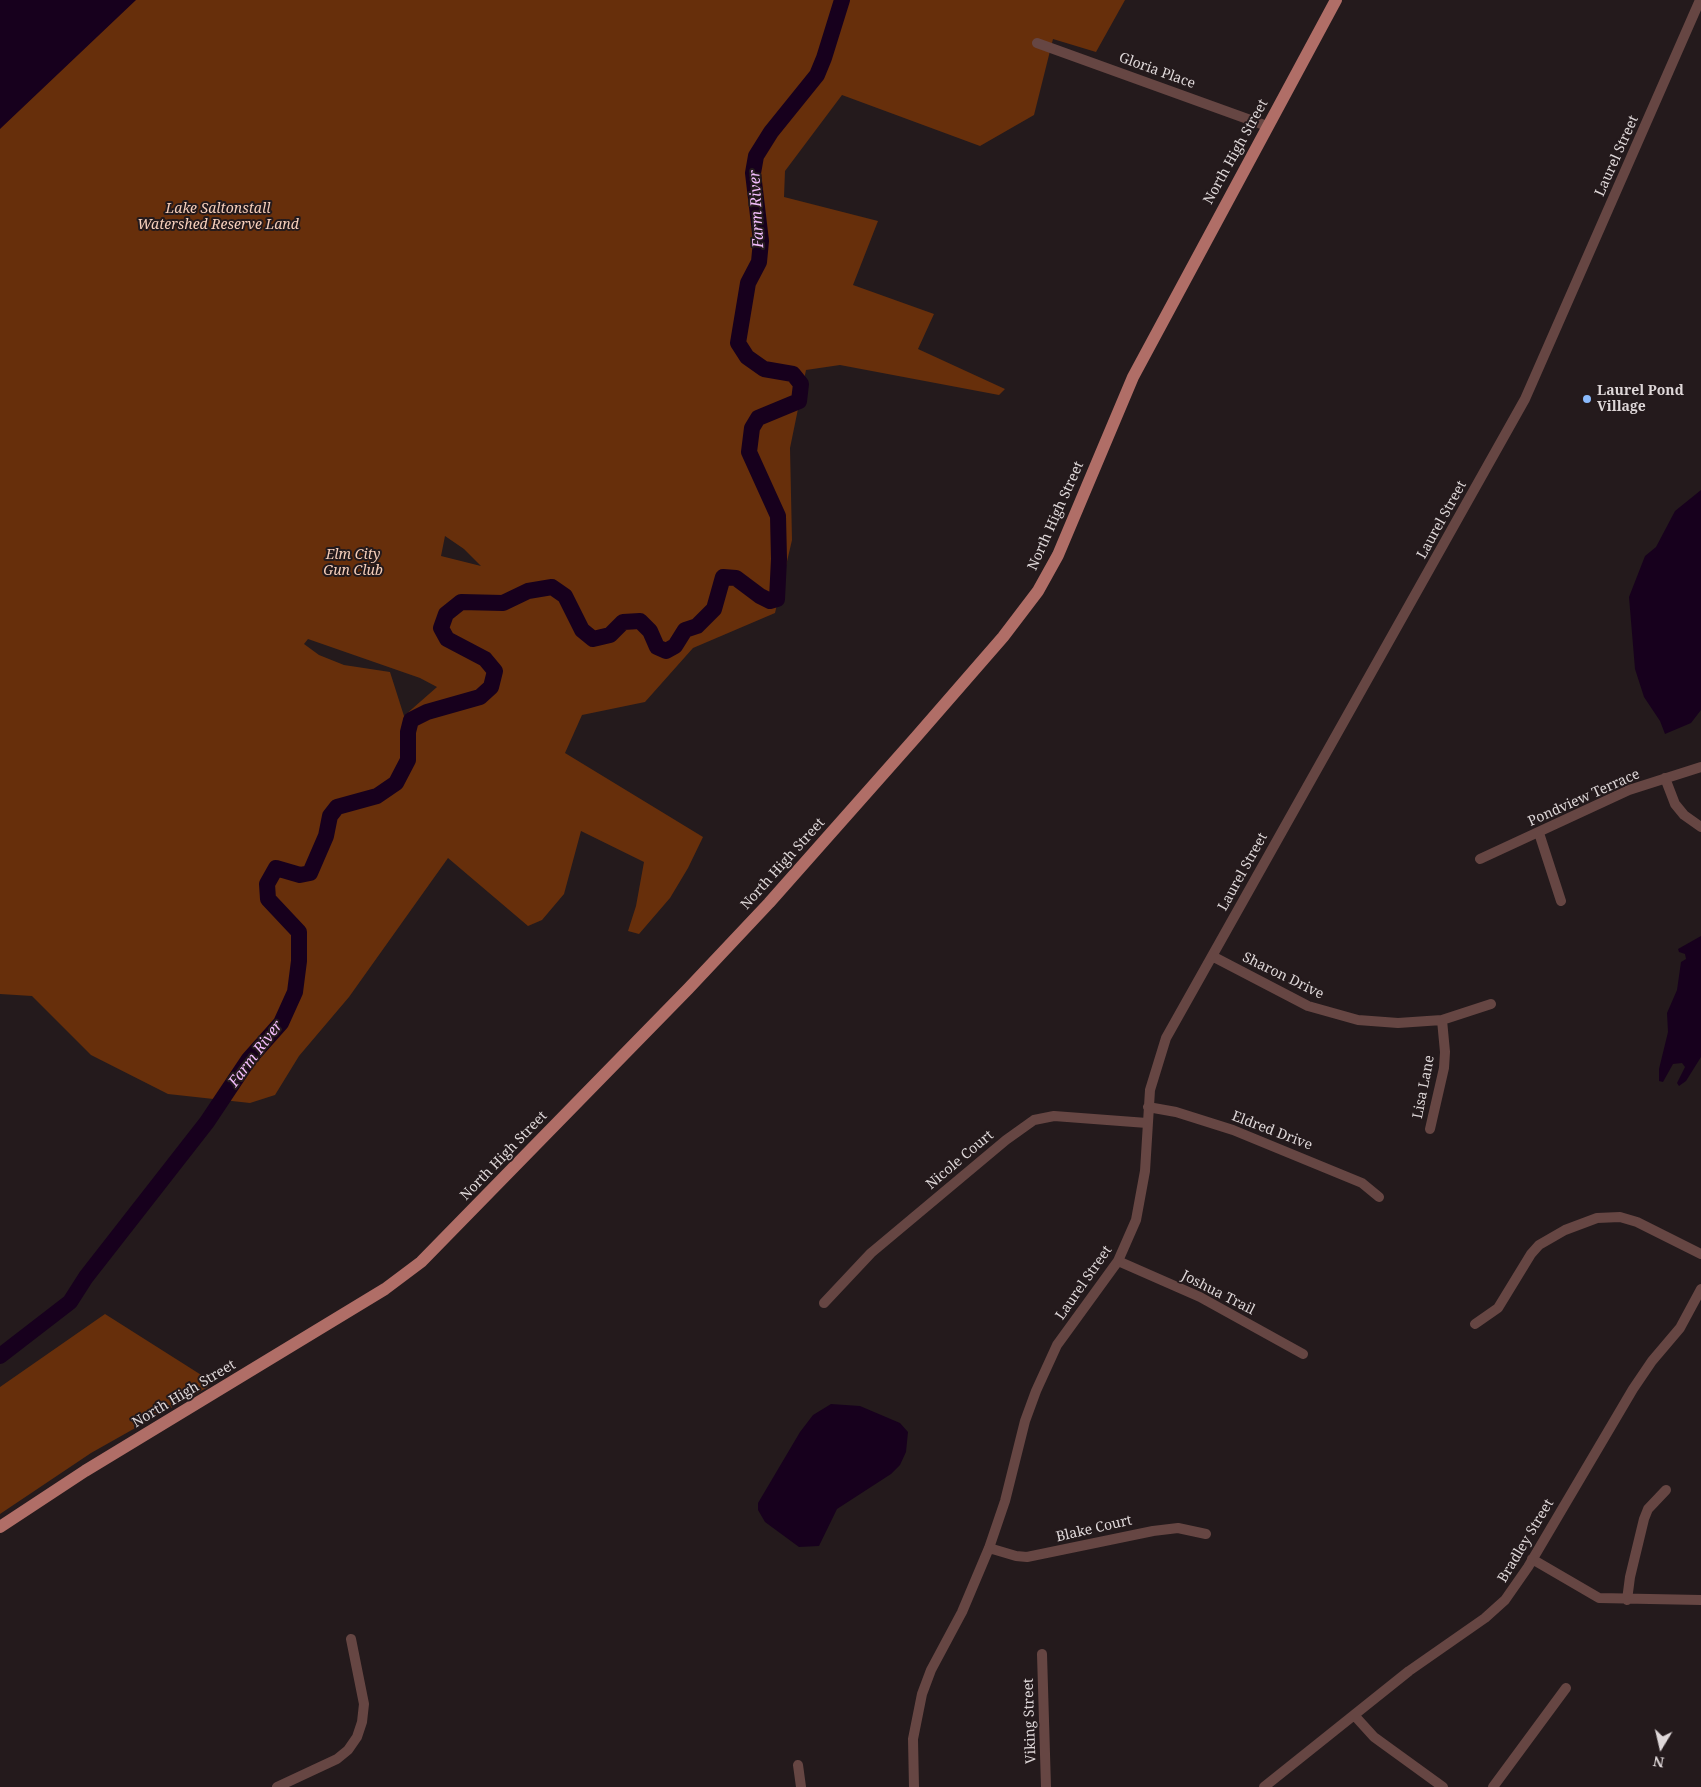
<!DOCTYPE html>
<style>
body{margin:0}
#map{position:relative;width:1701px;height:1787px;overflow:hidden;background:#241a1c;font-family:"Noto Serif",serif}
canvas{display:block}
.north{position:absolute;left:1636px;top:1722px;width:50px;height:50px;-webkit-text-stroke:4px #241a1c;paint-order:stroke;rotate:189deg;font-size:14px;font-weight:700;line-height:20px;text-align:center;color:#ded7d8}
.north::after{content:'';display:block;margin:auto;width:18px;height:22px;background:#ded7d8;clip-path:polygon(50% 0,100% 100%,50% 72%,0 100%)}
</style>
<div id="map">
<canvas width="1701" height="1787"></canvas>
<div class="north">N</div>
</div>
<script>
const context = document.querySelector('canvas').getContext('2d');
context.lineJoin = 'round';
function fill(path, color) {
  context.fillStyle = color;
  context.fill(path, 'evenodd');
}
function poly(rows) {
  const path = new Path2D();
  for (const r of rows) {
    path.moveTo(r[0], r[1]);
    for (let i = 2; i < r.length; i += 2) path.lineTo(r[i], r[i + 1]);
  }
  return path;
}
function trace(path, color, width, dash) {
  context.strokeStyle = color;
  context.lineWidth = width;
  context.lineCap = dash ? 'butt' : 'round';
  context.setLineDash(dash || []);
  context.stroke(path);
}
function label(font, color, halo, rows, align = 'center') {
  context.font = font + ' "Noto Serif",serif';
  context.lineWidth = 4;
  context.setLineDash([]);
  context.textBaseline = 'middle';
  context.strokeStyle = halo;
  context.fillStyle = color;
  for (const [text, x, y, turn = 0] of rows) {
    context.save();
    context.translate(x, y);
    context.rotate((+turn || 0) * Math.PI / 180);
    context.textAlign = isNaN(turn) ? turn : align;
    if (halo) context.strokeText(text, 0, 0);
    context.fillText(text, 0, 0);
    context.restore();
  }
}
fill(poly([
 [0,0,1125,0,1096,52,1053,39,1034,115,980,146,842,95,785,171,784,197,878,221,853,285,934,314,918,349,1005,389,999,395,840,365,806,370,790,448,792,540,775,613,693,648,645,702,582,715,565,753,703,837,688,868,670,898,639,934,628,931,636,906,644,862,581,831,564,894,542,920,528,926,448,858,349,997,299,1056,275,1095,250,1103,168,1094,91,1055,32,996,0,994],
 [445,536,464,549,481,566,441,556],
 [308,639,420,678,437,687,404,716,390,672,344,665,319,655,304,644],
 [105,1314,206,1378,208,1387,91,1453,0,1514,0,1387]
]), '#672f0b');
fill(poly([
 [0,0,136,0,0,129],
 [1701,490,1701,710,1691,723,1665,734,1660,721,1644,697,1635,669,1629,597,1645,556,1656,547,1675,511],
 [1701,936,1701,1057,1686,1081,1679,1086,1677,1083,1685,1067,1682,1063,1673,1064,1663,1082,1659,1081,1659,1069,1668,1032,1667,1013,1677,990,1681,962,1686,959,1685,954,1679,952,1678,949],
 [831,1404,860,1406,900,1423,908,1432,906,1452,900,1465,891,1474,837,1509,819,1546,799,1547,765,1522,758,1510,758,1503,800,1432,813,1415]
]), '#17001d');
trace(poly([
 [0,1356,70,1302,86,1277,207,1122,249,1059,281,1023,295,992,299,961,299,932,268,899,267,884,276,868,300,875,310,873,326,836,330,816,337,807,377,796,396,783,408,760,408,732,411,720,427,712,480,697,491,687,495,671,485,659,447,639,441,628,446,614,461,602,503,603,528,591,552,587,565,596,582,630,593,639,610,635,623,622,640,621,650,631,657,647,666,651,675,646,685,630,697,626,714,609,723,577,736,578,760,596,770,601,777,599,779,559,778,516,749,452,752,428,758,418,799,401,801,384,793,374,764,369,747,357,738,343,748,283,759,262,761,241,753,173,756,156,771,132,817,75,824,58,842,0]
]), '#17001d', 16);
trace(poly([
 [1037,43,1267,126],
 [1665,778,1675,804,1684,815,1701,827],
 [1539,833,1561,901],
 [1480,859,1629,790,1701,767],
 [1212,956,1308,1006,1358,1020,1398,1023,1442,1020,1491,1004],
 [1148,1107,1176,1112,1233,1130,1362,1183,1379,1197],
 [1430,1129,1444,1068,1445,1052,1442,1020],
 [1118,1261,1200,1297,1303,1354],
 [824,1303,871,1253,1006,1140,1034,1120,1054,1116,1147,1123],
 [1475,1324,1498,1308,1531,1254,1539,1245,1565,1230,1597,1218,1620,1217,1637,1222,1701,1254],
 [989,1548,1016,1556,1027,1557,1153,1531,1178,1528,1206,1534],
 [1532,1559,1599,1598,1701,1600],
 [1627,1600,1630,1577,1644,1519,1648,1509,1666,1490],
 [1042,1654,1046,1787],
 [1354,1715,1374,1737,1443,1787],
 [798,1765,801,1787],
 [277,1787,337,1759,348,1750,357,1737,362,1722,364,1704,351,1639],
 [914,1787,913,1739,922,1694,931,1670,962,1612,989,1548,1005,1501,1025,1421,1036,1391,1057,1345,1118,1261,1136,1220,1145,1171,1150,1090,1166,1038,1525,399,1700,0],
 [1264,1787,1409,1671,1485,1618,1505,1600,1528,1567,1633,1389,1652,1361,1680,1328,1701,1289],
 [1493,1787,1566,1688]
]), '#664643', 10);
trace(poly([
 [0,1527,85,1471,385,1289,421,1262,688,989,769,903,916,737,1003,637,1038,591,1058,555,1133,377,1336,0]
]), '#b06e67', 12);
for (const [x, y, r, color] of [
 [1587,399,5,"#8abafc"]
]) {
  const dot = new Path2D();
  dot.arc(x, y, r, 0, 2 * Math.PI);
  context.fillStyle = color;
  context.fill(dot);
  trace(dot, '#241a1c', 2);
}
label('14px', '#ded7d8', '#241a1c', [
 ["Gloria Place",1157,71,20],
 ["North High Street",1236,152,-61],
 ["Laurel Street",1617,156,-66],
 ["North High Street",1056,516,-66],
 ["Laurel Street",1442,520,-61],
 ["Pondview Terrace",1584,798,-24],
 ["North High Street",783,864,-48],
 ["Laurel Street",1243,872,-61],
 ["Sharon Drive",1283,976,26],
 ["Lisa Lane",1424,1087,-79],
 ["Eldred Drive",1272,1131,21],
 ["North High Street",504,1156,-46],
 ["Nicole Court",960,1160,-40],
 ["Laurel Street",1084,1283,-55],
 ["Joshua Trail",1218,1293,27],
 ["North High Street",184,1394,-31],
 ["Blake Court",1094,1529,-13],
 ["Bradley Street",1526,1541,-59],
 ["Viking Street",1030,1721,-92]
]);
label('italic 14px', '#f6cfbb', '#241a1c', [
 ["Lake Saltonstall",218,209],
 ["Watershed Reserve Land",218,225],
 ["Elm City",353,555],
 ["Gun Club",353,571]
]);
label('bold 14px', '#ded7d8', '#241a1c', [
 ["Laurel Pond",1597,391],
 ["Village",1597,407]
], 'left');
label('italic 15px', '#f3bdfc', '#241a1c', [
 ["Farm River",757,209,-93],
 ["Farm River",256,1054,-53]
]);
</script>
